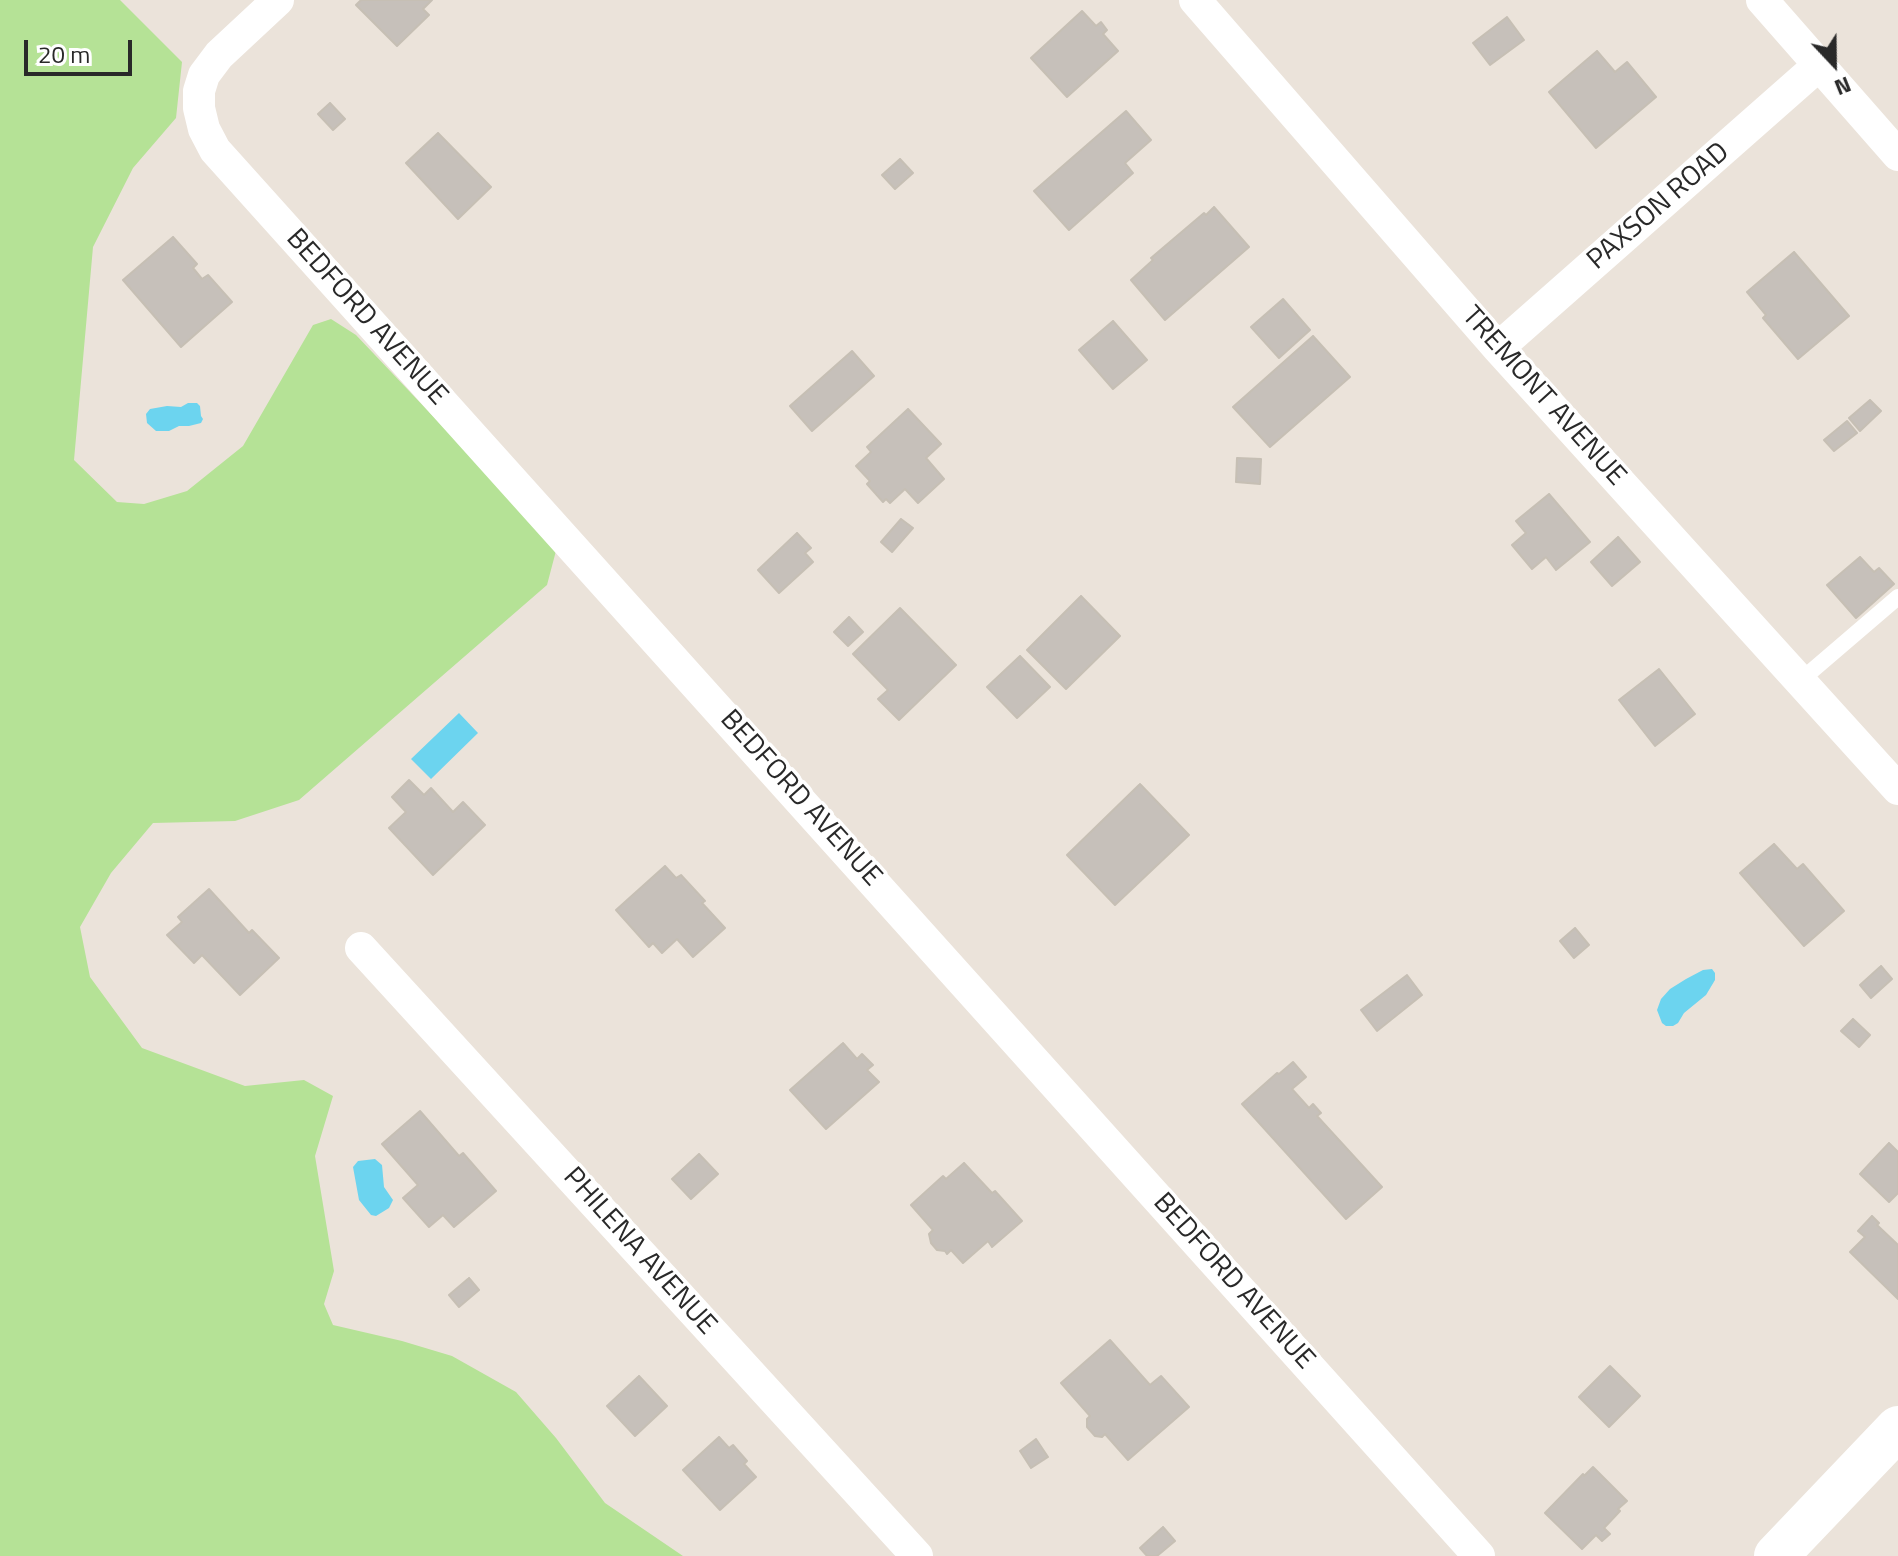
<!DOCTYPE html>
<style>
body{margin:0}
#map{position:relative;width:1898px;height:1556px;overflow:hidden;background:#ebe3da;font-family:"Titillium Web",sans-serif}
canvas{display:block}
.north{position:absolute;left:1794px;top:24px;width:80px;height:80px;-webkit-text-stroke:6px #fff;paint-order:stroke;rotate:158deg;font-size:22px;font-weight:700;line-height:32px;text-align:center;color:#292929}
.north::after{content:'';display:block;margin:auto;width:28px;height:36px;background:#292929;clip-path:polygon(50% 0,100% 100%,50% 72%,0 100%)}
.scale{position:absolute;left:24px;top:40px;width:108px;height:36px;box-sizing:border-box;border:4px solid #292929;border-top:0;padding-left:10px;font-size:24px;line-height:28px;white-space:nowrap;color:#292929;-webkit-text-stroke:6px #fff;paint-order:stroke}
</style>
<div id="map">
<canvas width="1898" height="1556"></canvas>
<div class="north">N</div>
<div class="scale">20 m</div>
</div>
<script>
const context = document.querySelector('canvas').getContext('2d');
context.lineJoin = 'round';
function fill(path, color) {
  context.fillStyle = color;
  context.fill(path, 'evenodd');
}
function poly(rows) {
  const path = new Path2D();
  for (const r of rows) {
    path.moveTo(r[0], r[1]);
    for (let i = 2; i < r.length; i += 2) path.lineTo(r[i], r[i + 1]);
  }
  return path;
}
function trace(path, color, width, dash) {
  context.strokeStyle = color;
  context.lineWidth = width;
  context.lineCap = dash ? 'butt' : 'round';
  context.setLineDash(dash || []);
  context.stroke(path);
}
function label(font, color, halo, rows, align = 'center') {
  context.font = font + ' "Titillium Web",sans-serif';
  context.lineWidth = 7;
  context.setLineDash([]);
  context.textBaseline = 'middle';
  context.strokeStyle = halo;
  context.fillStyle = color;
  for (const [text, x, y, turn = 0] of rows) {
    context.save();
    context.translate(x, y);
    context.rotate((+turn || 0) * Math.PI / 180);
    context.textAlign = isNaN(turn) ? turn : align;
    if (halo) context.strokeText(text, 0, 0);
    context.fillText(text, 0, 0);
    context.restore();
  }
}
fill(poly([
 [0,0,120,0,182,62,176,118,133,168,93,247,74,460,117,502,144,504,187,491,243,446,313,325,331,319,356,335,557,547,547,585,299,800,235,821,153,823,111,873,80,927,90,977,142,1048,245,1086,304,1080,333,1096,315,1156,334,1271,324,1304,333,1325,402,1341,452,1356,516,1392,556,1438,605,1503,683,1556,0,1556]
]), '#b5e296');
fill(poly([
 [188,403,197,403,200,406,201,416,203,419,201,423,189,426,179,426,169,431,156,431,147,423,146,414,150,409,167,406,181,407],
 [459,713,478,733,431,779,411,759],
 [1712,969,1715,973,1715,980,1706,995,1684,1013,1678,1023,1673,1026,1666,1026,1662,1023,1657,1010,1661,999,1670,989,1686,979,1703,970],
 [375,1159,382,1165,384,1187,393,1200,389,1208,376,1216,371,1215,359,1200,353,1167,358,1161]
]), '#6cd4ef');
const building = poly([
 [361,0,432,0,423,9,429,15,397,46,356,5,361,0],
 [1082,11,1096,26,1101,22,1107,30,1103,34,1118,51,1067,97,1031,58,1082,11],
 [1507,17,1524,40,1490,65,1473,43,1507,17],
 [1597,51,1615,72,1627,62,1656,97,1596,148,1549,92,1597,51],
 [330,103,345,119,333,130,318,114,330,103],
 [1126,111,1151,140,1125,163,1133,173,1069,230,1034,191,1126,111],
 [438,133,491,187,458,219,406,163,438,133],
 [900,159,913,173,895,189,882,175,900,159],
 [1214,207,1249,247,1165,320,1131,280,1153,260,1151,258,1204,213,1206,215,1214,207],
 [173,237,197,264,193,268,202,279,208,275,232,302,181,347,123,280,173,237],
 [1794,252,1849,316,1798,359,1763,318,1766,315,1747,292,1794,252],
 [1283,299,1310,330,1279,358,1251,327,1283,299],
 [1113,321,1147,360,1113,389,1079,350,1113,321],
 [1313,336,1350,377,1270,447,1233,407,1313,336],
 [852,351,874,376,812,431,790,406,852,351],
 [1870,400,1881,411,1860,431,1849,418,1870,400],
 [908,409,941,444,926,458,944,479,918,503,905,489,890,503,886,499,883,502,867,484,870,481,856,466,871,452,867,447,908,409],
 [1847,421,1857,433,1834,451,1824,440,1847,421],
 [1237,458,1261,459,1260,484,1236,482,1237,458],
 [1549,494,1590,542,1556,570,1546,557,1532,569,1512,545,1526,533,1516,521,1549,494],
 [901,519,913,528,892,552,881,542,901,519],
 [797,533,811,548,805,553,813,562,779,593,758,570,797,533],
 [1618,537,1640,562,1612,586,1591,562,1618,537],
 [1860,557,1874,572,1879,568,1894,584,1856,618,1827,585,1860,557],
 [1081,596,1120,636,1066,689,1027,650,1081,596],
 [900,608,956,665,899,720,878,699,888,690,853,654,900,608],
 [849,617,863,632,848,646,834,632,849,617],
 [1020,656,1050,687,1017,718,987,687,1020,656],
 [1659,669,1695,714,1655,746,1619,700,1659,669],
 [409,780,424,795,431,788,453,812,463,802,485,825,433,875,389,828,406,812,392,797,409,780],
 [1140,784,1189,835,1115,905,1067,855,1140,784],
 [1774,844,1797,869,1803,864,1844,911,1804,946,1740,873,1774,844],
 [665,866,676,878,681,875,705,901,702,903,725,928,693,957,677,939,662,953,653,943,649,947,616,910,665,866],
 [209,889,249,933,252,930,279,958,240,995,202,955,194,963,167,935,182,922,178,917,209,889],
 [1575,928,1589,945,1574,958,1560,941,1575,928],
 [1881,966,1892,979,1871,998,1860,985,1881,966],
 [1407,975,1422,995,1377,1031,1361,1010,1407,975],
 [1853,1019,1870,1035,1859,1047,1841,1031,1853,1019],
 [843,1043,857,1059,862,1054,873,1065,867,1070,879,1082,826,1129,790,1090,843,1043],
 [1293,1062,1306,1077,1292,1089,1309,1108,1313,1104,1321,1113,1317,1116,1382,1187,1346,1219,1242,1104,1277,1073,1279,1074,1293,1062],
 [420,1111,459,1156,463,1153,496,1191,454,1227,443,1215,429,1227,403,1198,418,1185,382,1144,420,1111],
 [1889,1143,1898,1152,1898,1193,1889,1202,1860,1174,1889,1143],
 [699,1154,718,1174,691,1199,672,1179,699,1154],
 [964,1163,992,1193,995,1191,1022,1221,992,1247,988,1241,963,1263,951,1250,947,1254,945,1251,937,1250,931,1243,929,1234,933,1230,911,1205,943,1176,946,1179,964,1163],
 [1872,1216,1879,1223,1877,1225,1898,1245,1898,1299,1850,1252,1865,1237,1858,1231,1872,1216],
 [469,1278,479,1290,459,1307,449,1295,469,1278],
 [1110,1340,1150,1385,1161,1376,1189,1407,1128,1460,1105,1434,1102,1437,1095,1436,1087,1427,1087,1419,1090,1416,1061,1383,1110,1340],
 [1610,1366,1640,1396,1609,1427,1579,1397,1610,1366],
 [639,1376,667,1406,635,1436,607,1406,639,1376],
 [719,1437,729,1448,733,1445,747,1461,744,1464,756,1477,720,1510,683,1470,719,1437],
 [1036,1439,1048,1457,1031,1468,1020,1451,1036,1439],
 [1593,1467,1627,1501,1618,1509,1620,1511,1604,1528,1610,1534,1602,1541,1596,1535,1582,1549,1545,1513,1583,1474,1584,1476,1593,1467],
 [1163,1527,1175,1541,1157,1556,1147,1556,1140,1548,1163,1527]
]);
fill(building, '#c6c0ba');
trace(building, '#c6bfb4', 2);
trace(poly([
 [1800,681,1898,597]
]), '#fff', 16);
trace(poly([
 [278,0,219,55,204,75,199,91,199,108,204,129,215,150,1479,1556],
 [1195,0,1498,348,1898,789],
 [1762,0,1898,155],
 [1498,348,1819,65],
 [361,948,917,1556]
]), '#fff', 32);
trace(poly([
 [1776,1556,1898,1428]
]), '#fff', 44);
label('28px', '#292929', '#fff', [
 ["PAXSON ROAD",1659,207,-41],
 ["BEDFORD AVENUE",366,318,48],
 ["TREMONT AVENUE",1543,397,48],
 ["BEDFORD AVENUE",800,799,48],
 ["PHILENA AVENUE",639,1252,48],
 ["BEDFORD AVENUE",1233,1282,48]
]);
</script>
